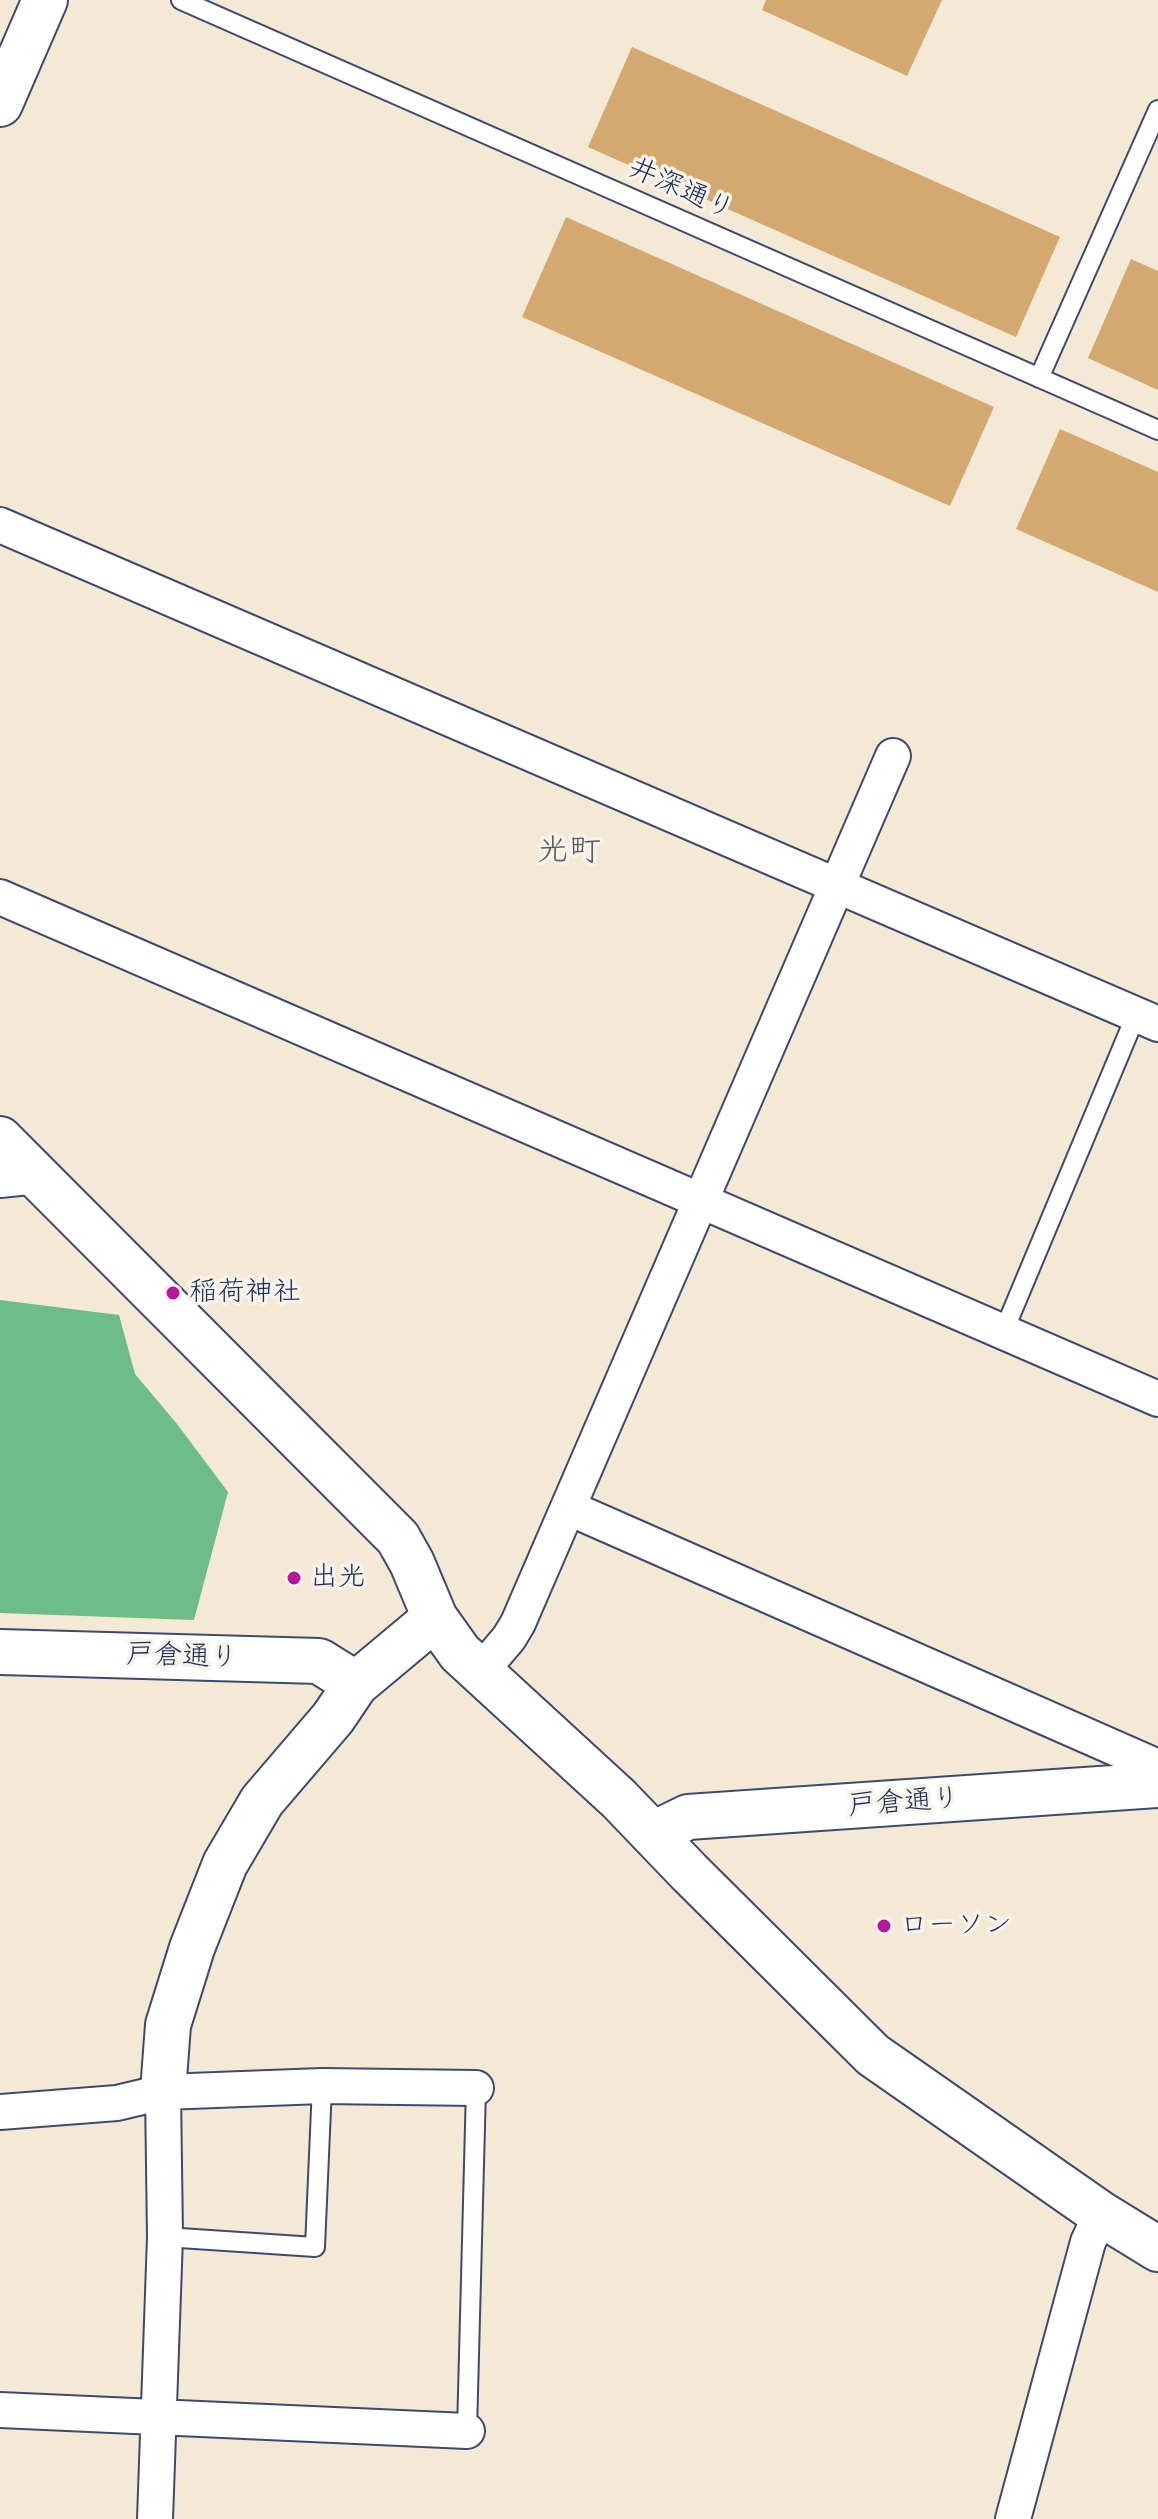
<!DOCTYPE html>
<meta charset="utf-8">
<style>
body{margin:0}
canvas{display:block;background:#f3e9d4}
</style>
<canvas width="1158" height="2519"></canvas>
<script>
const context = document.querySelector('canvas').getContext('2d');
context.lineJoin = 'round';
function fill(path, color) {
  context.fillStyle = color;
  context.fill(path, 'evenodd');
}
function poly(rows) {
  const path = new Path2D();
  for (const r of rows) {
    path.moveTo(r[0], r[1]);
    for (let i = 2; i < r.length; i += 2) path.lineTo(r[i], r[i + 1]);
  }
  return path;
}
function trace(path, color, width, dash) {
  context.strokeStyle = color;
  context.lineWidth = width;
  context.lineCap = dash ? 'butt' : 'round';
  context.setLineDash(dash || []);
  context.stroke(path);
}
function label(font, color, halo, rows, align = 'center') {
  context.font = font + ' "Balsamiq Sans","Klee One",sans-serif';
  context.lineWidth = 7;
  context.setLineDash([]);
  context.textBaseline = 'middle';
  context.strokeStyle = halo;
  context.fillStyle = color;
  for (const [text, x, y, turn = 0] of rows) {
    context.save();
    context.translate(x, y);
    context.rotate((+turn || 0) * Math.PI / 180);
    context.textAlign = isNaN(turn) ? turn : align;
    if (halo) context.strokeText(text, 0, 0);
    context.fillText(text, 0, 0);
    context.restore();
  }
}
fill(poly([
 [0,1300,119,1315,135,1374,177,1424,228,1492,194,1620,0,1613]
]), '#6ebd86');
fill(poly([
 [766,0,942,0,907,76,762,10],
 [632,47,1060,237,1016,337,588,147],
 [566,217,994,407,950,506,522,317],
 [1131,259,1158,271,1158,390,1088,358],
 [1060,429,1158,472,1158,592,1016,529]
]), '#d4a871');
const service = poly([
 [181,0,1158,430],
 [1039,378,1158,110],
 [1003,1333,1136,1015],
 [165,2237,315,2247,322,2086],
 [467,2431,476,2088]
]);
const minor = poly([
 [0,525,1158,1024],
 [0,897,1158,1399],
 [0,1180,38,1176],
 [569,1508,1158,1767],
 [481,1671,509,1638,518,1623,893,756],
 [0,2112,117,2103,163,2092,322,2086,476,2088],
 [0,2410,467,2431],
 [155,2519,165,2237,163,2092],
 [1013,2519,1088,2242,1101,2214]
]);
const tertiary = poly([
 [0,104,45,0],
 [0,1139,398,1538,412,1563,435,1618,460,1653,619,1799,689,1872,873,2055,1101,2214,1158,2249],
 [0,1652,319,1661,356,1684],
 [653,1834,688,1817,1158,1785],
 [163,2092,168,2025,192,1948,225,1864,262,1801,333,1718,356,1684,435,1618]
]);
trace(service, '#3b4b70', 22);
trace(minor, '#3b4b70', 38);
trace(tertiary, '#3b4b70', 48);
trace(service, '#fff', 18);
trace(minor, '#fff', 34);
trace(tertiary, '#fff', 44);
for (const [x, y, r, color] of [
 [173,1293,8,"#b5179e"],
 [294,1578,8,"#b5179e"],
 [884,1926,8,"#b5179e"]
]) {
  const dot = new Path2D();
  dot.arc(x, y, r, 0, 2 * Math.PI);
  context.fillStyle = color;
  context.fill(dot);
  trace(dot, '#f7f3e8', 3);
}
label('28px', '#1b2f5e', '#f7f3e8', [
 ["井深通り",681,190,24],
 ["戸倉通り",182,1657,2],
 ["戸倉通り",904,1803,-4]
]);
label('28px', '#1b2f5e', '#f7f3e8', [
 ["稲荷神社",189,1293],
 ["出光",310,1578],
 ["ローソン",900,1926]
], 'left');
label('32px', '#5c5965', '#f7f3e8', [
 ["光町",569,852]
]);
</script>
